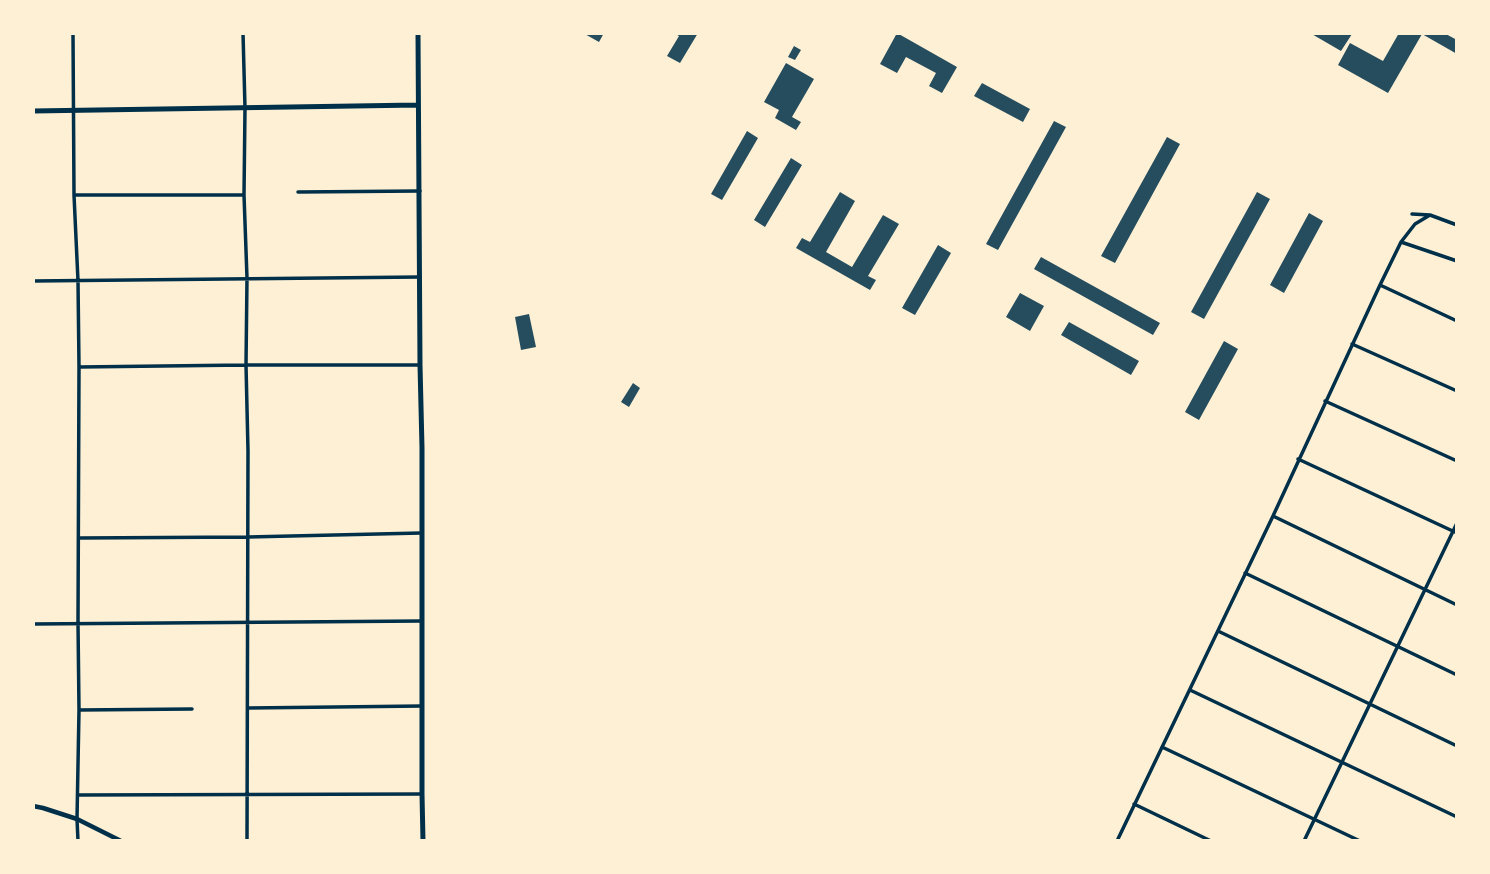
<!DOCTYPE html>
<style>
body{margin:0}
#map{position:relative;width:1490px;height:874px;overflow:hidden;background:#fdf0d5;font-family:Mulish,sans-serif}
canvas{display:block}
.frame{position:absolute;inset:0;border:35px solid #fdf0d5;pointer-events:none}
</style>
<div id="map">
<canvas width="1490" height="874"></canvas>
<div class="frame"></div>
</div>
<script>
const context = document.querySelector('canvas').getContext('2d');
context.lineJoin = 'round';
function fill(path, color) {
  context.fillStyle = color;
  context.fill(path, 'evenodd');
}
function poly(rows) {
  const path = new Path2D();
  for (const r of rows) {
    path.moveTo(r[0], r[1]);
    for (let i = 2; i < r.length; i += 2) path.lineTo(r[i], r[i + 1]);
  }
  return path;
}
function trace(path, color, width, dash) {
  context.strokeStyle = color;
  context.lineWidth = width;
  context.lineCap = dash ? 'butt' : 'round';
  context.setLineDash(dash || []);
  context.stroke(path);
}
fill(poly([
 [583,33,604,33,599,42],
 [674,33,698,33,680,63,667,56,679,36],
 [897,33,957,67,942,93,929,86,936,73,906,57,897,73,880,64],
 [1310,33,1350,33,1352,34,1341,51],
 [1399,33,1444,33,1457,40,1457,54,1422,34,1388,93,1338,65,1350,43,1383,61],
 [794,46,801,50,795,60,788,57],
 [786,63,814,79,792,117,801,122,796,130,775,118,779,110,764,102],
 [982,83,1030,109,1023,122,974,96],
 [1054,121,1066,127,998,250,986,244],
 [747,131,758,138,722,200,711,194],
 [1167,137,1180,144,1115,263,1101,256],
 [791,158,802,165,765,227,754,220],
 [840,192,855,201,826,252,852,267,883,215,899,224,868,276,876,280,870,290,796,248,802,238,810,242],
 [1257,192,1270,199,1204,319,1191,312],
 [1309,213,1323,221,1284,293,1270,285],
 [938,245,951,253,915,315,902,308],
 [1041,257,1160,323,1153,335,1034,269],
 [1020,293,1044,306,1030,331,1006,317],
 [529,314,536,347,521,350,515,317],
 [1069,322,1139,361,1131,375,1061,335],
 [1224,341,1238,349,1199,420,1185,412],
 [633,383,640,388,629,407,621,402]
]), '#264d5e');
trace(poly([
 [73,33,74,195,78,281,79,367,78,623,79,710,77,819,78,841],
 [243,33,245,108,244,195,247,278,246,365,248,451,247,841],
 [298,192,420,191],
 [74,195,244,195],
 [1412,214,1430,215,1457,225],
 [1401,242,1457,261],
 [33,281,420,277],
 [1380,285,1457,321],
 [1352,344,1457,391],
 [79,367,246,365,420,365],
 [1325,401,1457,461],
 [1298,459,1457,533],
 [1273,516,1457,605],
 [79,538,248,537,421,533],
 [1245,573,1457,675],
 [33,624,422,621],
 [1218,631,1457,746],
 [1190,690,1457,817],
 [248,708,422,706],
 [79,710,192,709],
 [1162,747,1360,841],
 [78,795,422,794],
 [1134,804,1211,841],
 [1117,841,1273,516,1380,285,1401,242,1415,224,1430,215],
 [1304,841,1457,523]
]), '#003049', 3.5);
trace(poly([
 [33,806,43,808,77,819,121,841]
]), '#003049', 4.5);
trace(poly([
 [418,33,420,365,422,448,422,794,423,841],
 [33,111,418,105]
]), '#003049', 5);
</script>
